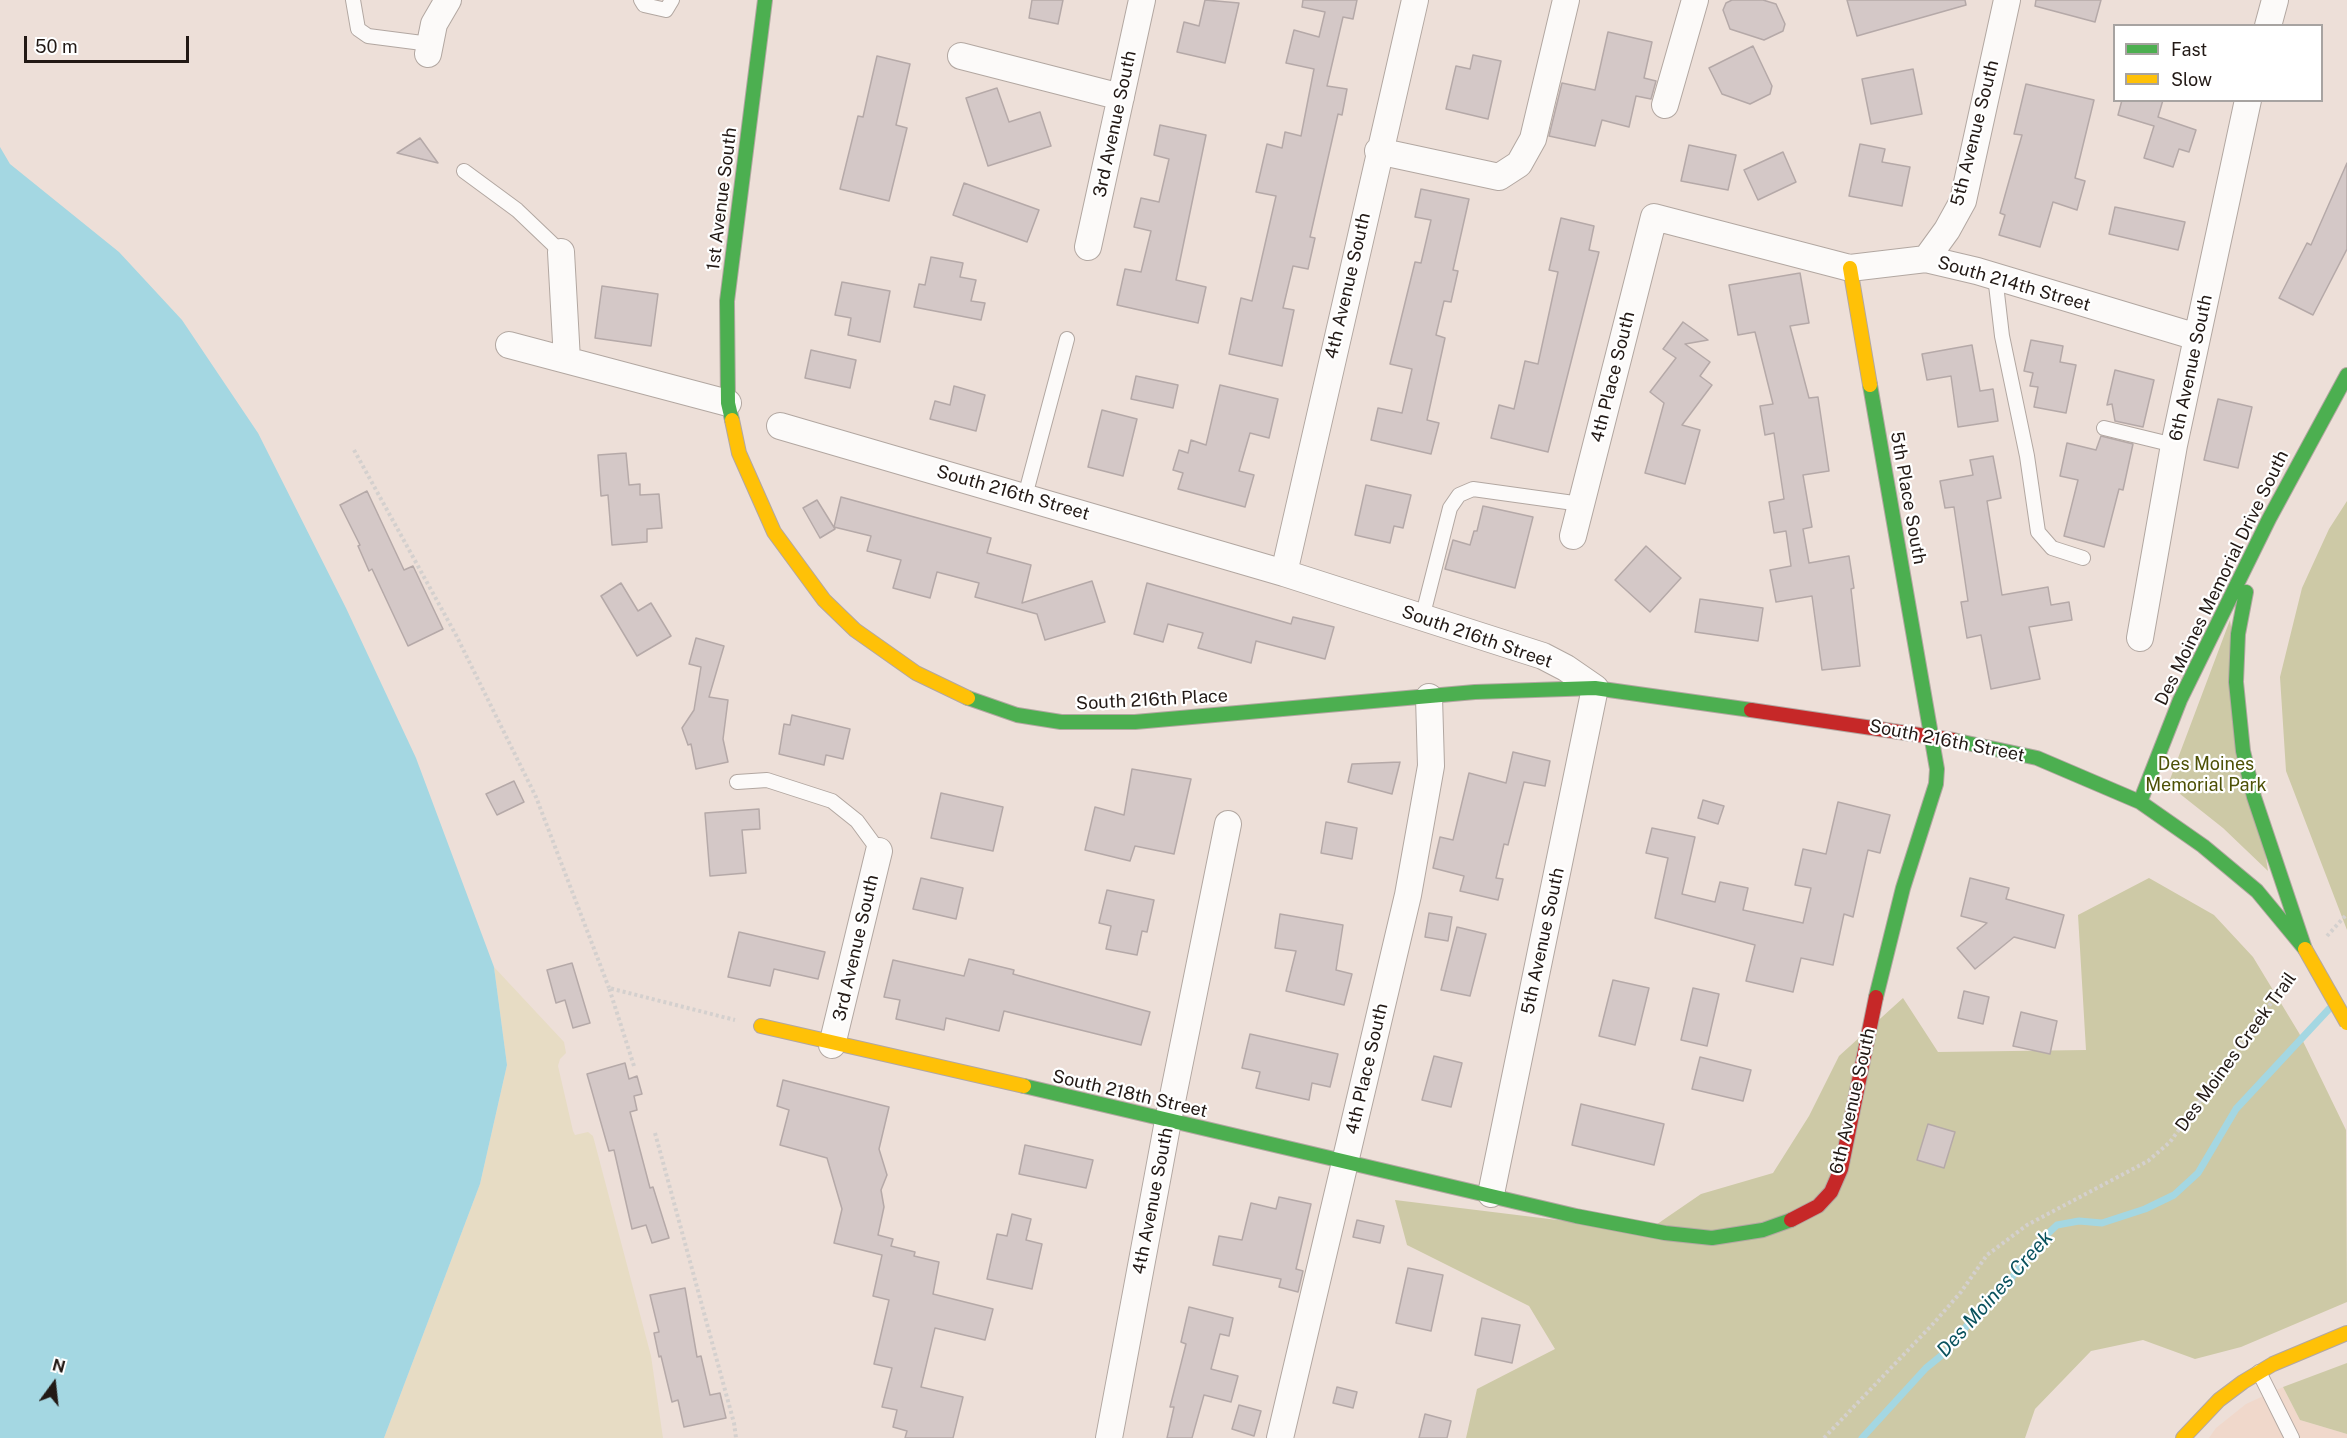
<!DOCTYPE html>
<style>
body{margin:0}
#map{position:relative;width:2347px;height:1438px;overflow:hidden;background:#eddfd8;font-family:"Public Sans",sans-serif}
canvas{display:block}
.legend{position:absolute;left:2113px;top:24px;width:210px;height:78px;box-sizing:border-box;background:#fff;border:2px solid #a7a3a1;margin:0;padding:8px 10px;list-style:none;font-size:18px;color:#221915}
.legend li{display:flex;align-items:center;gap:12px;height:30px}
.legend b{width:30px;border:2px solid #a7a3a1}
.north{position:absolute;left:24px;top:1354px;width:60px;height:60px;-webkit-text-stroke:4px #fff;paint-order:stroke;rotate:15deg;font-size:16px;font-weight:700;line-height:24px;text-align:center;color:#221915}
.north::after{content:'';display:block;margin:auto;width:21px;height:27px;background:#221915;clip-path:polygon(50% 0,100% 100%,50% 72%,0 100%)}
.scale{position:absolute;left:24px;top:36px;width:165px;height:27px;box-sizing:border-box;border:3px solid #221915;border-top:0;padding-left:8px;font-size:18px;line-height:21px;white-space:nowrap;color:#221915;-webkit-text-stroke:4px #fff;paint-order:stroke}
</style>
<div id="map">
<canvas width="2347" height="1438"></canvas>
<ul class="legend">
<li><b style="height:8px;background:#4caf50"></b>Fast</li>
<li><b style="height:8px;background:#ffc107"></b>Slow</li>
</ul>
<div class="north">N</div>
<div class="scale">50 m</div>
</div>
<script>
const context = document.querySelector('canvas').getContext('2d');
context.lineJoin = 'round';
function fill(path, color) {
  context.fillStyle = color;
  context.fill(path, 'evenodd');
}
function poly(rows) {
  const path = new Path2D();
  for (const r of rows) {
    path.moveTo(r[0], r[1]);
    for (let i = 2; i < r.length; i += 2) path.lineTo(r[i], r[i + 1]);
  }
  return path;
}
function trace(path, color, width, dash) {
  context.strokeStyle = color;
  context.lineWidth = width;
  context.lineCap = dash ? 'butt' : 'round';
  context.setLineDash(dash || []);
  context.stroke(path);
}
function label(font, color, halo, rows, align = 'center') {
  context.font = font + ' "Public Sans",sans-serif';
  context.lineWidth = 4.5;
  context.setLineDash([]);
  context.textBaseline = 'middle';
  context.strokeStyle = halo;
  context.fillStyle = color;
  for (const [text, x, y, turn = 0] of rows) {
    context.save();
    context.translate(x, y);
    context.rotate((+turn || 0) * Math.PI / 180);
    context.textAlign = isNaN(turn) ? turn : align;
    if (halo) context.strokeText(text, 0, 0);
    context.fillText(text, 0, 0);
    context.restore();
  }
}
fill(poly([
 [2283,1387,2300,1420,2347,1434,2347,1438,2209,1438,2216,1428,2246,1404]
]), '#f0d8cb');
fill(poly([
 [2347,501,2347,930,2286,771,2280,677,2302,588,2329,529],
 [2230,620,2268,871,2223,828,2170,786,2169,782],
 [2149,878,2214,915,2253,957,2299,1033,2346,1130,2347,1302,2241,1347,2195,1359,2143,1340,2091,1351,2035,1409,2025,1438,1466,1438,1477,1389,1555,1349,1529,1306,1407,1245,1395,1200,1647,1231,1701,1194,1773,1173,1809,1116,1839,1056,1903,998,1938,1052,2086,1050,2078,915],
 [2347,1363,2347,1434,2300,1420,2283,1387]
]), '#cdc9a6');
fill(poly([
 [494,967,564,1042,566,1053,560,1059,558,1066,573,1131,575,1135,588,1132,593,1136,651,1356,663,1438,384,1438,480,1184,507,1065]
]), '#e7dcc4');
fill(poly([
 [0,147,10,164,119,252,182,320,258,433,346,608,416,758,494,967,507,1065,480,1184,384,1438,0,1438]
]), '#a4d7e2');
trace(poly([
 [1862,1438,1926,1368,1947,1351,1981,1308,2007,1284,2037,1244,2057,1225,2079,1221,2102,1223,2145,1209,2174,1195,2198,1173,2236,1109,2329,1009]
]), '#a4d7e2', 7);
const building = poly([
 [1032,0,1063,0,1058,24,1029,18,1032,0],
 [1205,0,1239,3,1225,63,1177,52,1184,22,1199,26,1205,0],
 [1303,0,1357,0,1353,19,1343,17,1327,86,1347,89,1342,115,1338,114,1310,237,1315,238,1308,269,1293,266,1283,308,1294,310,1282,366,1229,354,1241,298,1252,301,1276,196,1256,192,1267,144,1282,148,1285,132,1301,136,1314,69,1286,63,1294,30,1319,37,1325,12,1302,7,1303,0],
 [1732,0,1763,0,1776,4,1785,24,1783,31,1764,40,1730,29,1723,10,1726,3,1732,0],
 [1847,0,1965,0,1966,5,1857,36,1847,0],
 [2036,0,2101,0,2095,22,2035,6,2036,0],
 [1608,32,1652,42,1644,78,1656,81,1651,99,1636,96,1629,127,1602,120,1595,146,1549,136,1562,83,1595,90,1608,32],
 [1753,46,1772,86,1770,94,1750,104,1722,94,1709,68,1753,46],
 [1473,55,1501,61,1488,119,1446,109,1456,66,1470,69,1473,55],
 [877,56,910,64,896,125,907,128,889,201,840,189,858,116,863,117,877,56],
 [1913,69,1922,114,1871,124,1862,79,1913,69],
 [2026,84,2094,100,2075,178,2085,181,2077,210,2053,202,2040,247,1999,235,2005,215,2000,213,2022,135,2014,134,2026,84],
 [997,88,1009,122,1040,112,1051,146,988,166,966,98,997,88],
 [2122,100,2163,100,2158,117,2196,130,2189,152,2179,149,2173,167,2144,158,2154,126,2118,115,2122,100],
 [1160,125,1206,135,1176,280,1206,287,1198,323,1117,305,1125,269,1141,272,1151,231,1134,227,1141,198,1159,202,1169,159,1154,155,1160,125],
 [420,138,438,163,397,153,420,138],
 [1860,144,1885,149,1882,162,1910,167,1902,206,1849,196,1860,144],
 [1689,145,1736,155,1728,190,1681,181,1689,145],
 [1783,152,1796,182,1758,200,1744,170,1783,152],
 [2347,163,2347,249,2313,315,2279,298,2307,243,2311,245,2347,163],
 [964,183,1039,210,1027,242,953,215,964,183],
 [1421,189,1469,199,1453,270,1458,271,1451,302,1444,301,1436,335,1445,338,1427,420,1439,423,1431,454,1371,440,1378,408,1402,413,1412,369,1390,364,1415,262,1421,263,1431,220,1415,217,1421,189],
 [2115,207,2185,222,2178,250,2109,234,2115,207],
 [1561,218,1594,226,1589,250,1599,252,1548,452,1491,438,1499,405,1514,409,1525,361,1538,364,1558,272,1549,270,1561,218],
 [931,257,963,263,960,277,976,280,971,301,985,303,981,320,914,307,919,284,925,285,931,257],
 [1800,273,1809,323,1790,326,1809,398,1818,397,1829,471,1803,475,1812,527,1803,529,1809,563,1849,556,1854,588,1851,589,1860,666,1822,670,1812,596,1776,602,1770,570,1791,566,1786,531,1774,533,1769,502,1784,499,1774,433,1765,435,1760,406,1773,404,1755,332,1738,335,1729,285,1800,273],
 [842,282,890,291,880,342,848,335,851,318,835,315,842,282],
 [602,286,658,294,651,346,595,338,602,286],
 [1683,322,1708,340,1685,344,1710,362,1700,376,1712,385,1682,425,1700,430,1685,484,1645,473,1664,403,1650,392,1676,358,1663,349,1683,322],
 [2031,340,2063,346,2060,362,2076,365,2066,413,2034,407,2038,387,2030,386,2033,373,2024,371,2031,340],
 [1972,345,1980,391,1993,389,1998,421,1958,427,1951,376,1927,380,1922,354,1972,345],
 [811,350,856,360,850,388,805,378,811,350],
 [2115,370,2154,380,2143,427,2115,421,2112,404,2107,405,2115,370],
 [1136,376,1178,385,1173,408,1131,399,1136,376],
 [1220,385,1278,399,1269,438,1250,433,1239,471,1254,475,1245,507,1178,489,1183,473,1173,470,1179,450,1188,453,1191,440,1206,445,1220,385],
 [954,386,985,395,976,431,930,419,935,401,950,405,954,386],
 [2218,399,2252,407,2238,468,2204,460,2218,399],
 [1102,410,1137,419,1123,476,1088,467,1102,410],
 [2101,436,2133,444,2123,490,2119,489,2104,547,2064,536,2078,480,2060,476,2067,443,2096,450,2101,436],
 [626,453,629,485,640,484,640,495,659,494,662,528,647,529,647,542,612,545,608,495,601,496,598,455,626,453],
 [1993,456,2001,498,1987,501,2002,595,2048,587,2051,605,2069,602,2072,620,2029,627,2040,679,1991,689,1981,635,1967,638,1961,602,1968,601,1954,507,1945,508,1940,481,1973,475,1970,460,1993,456],
 [1366,485,1411,495,1403,528,1394,526,1390,543,1355,535,1366,485],
 [367,491,404,570,413,566,443,629,408,646,372,569,369,571,358,546,360,545,340,505,367,491],
 [841,497,991,538,987,553,1031,565,1022,603,1092,581,1105,622,1045,640,1037,614,975,597,979,583,937,572,930,598,893,588,901,560,867,551,871,536,834,527,841,497],
 [817,500,835,529,820,538,803,508,817,500],
 [1483,506,1533,517,1515,588,1445,569,1453,540,1470,545,1474,531,1477,531,1483,506],
 [1646,546,1681,578,1650,612,1615,580,1646,546],
 [621,583,638,611,651,603,671,636,637,656,601,596,621,583],
 [1147,583,1291,624,1293,617,1334,627,1325,659,1256,641,1251,663,1198,648,1203,633,1168,624,1163,642,1134,634,1147,583],
 [1700,599,1763,608,1758,641,1695,632,1700,599],
 [696,638,724,646,709,697,728,700,723,739,728,762,696,769,691,744,688,745,682,728,694,710,701,667,689,664,696,638],
 [792,715,850,729,843,759,826,755,824,765,779,754,784,724,790,725,792,715],
 [1513,752,1550,761,1545,786,1524,782,1508,845,1504,844,1496,878,1503,879,1498,900,1460,891,1464,876,1433,868,1440,837,1453,840,1469,773,1506,783,1513,752],
 [1400,762,1392,794,1348,782,1352,764,1400,762],
 [1132,769,1191,779,1174,854,1135,846,1130,861,1085,850,1095,807,1124,815,1132,769],
 [514,781,524,802,497,815,486,794,514,781],
 [941,793,1003,807,993,851,931,838,941,793],
 [1703,800,1724,806,1718,824,1698,818,1703,800],
 [1838,802,1890,815,1880,853,1868,850,1853,917,1844,914,1833,965,1801,958,1793,992,1746,981,1755,945,1655,918,1668,858,1646,853,1652,828,1695,837,1682,894,1715,902,1720,882,1748,888,1743,910,1803,923,1811,888,1795,885,1803,849,1826,854,1838,802],
 [759,809,760,829,742,830,746,873,710,876,705,813,759,809],
 [1326,822,1357,828,1352,859,1321,853,1326,822],
 [921,878,963,888,956,919,913,909,921,878],
 [1970,878,2009,888,2006,899,2064,915,2055,948,2014,937,1975,969,1957,948,1987,923,1961,916,1970,878],
 [1107,890,1154,900,1147,932,1142,931,1137,955,1106,949,1111,926,1099,923,1107,890],
 [1429,913,1452,917,1448,941,1425,937,1429,913],
 [1280,914,1343,925,1336,970,1352,974,1344,1005,1286,991,1296,951,1275,948,1280,914],
 [1457,927,1486,934,1470,996,1441,990,1457,927],
 [739,932,825,952,818,979,774,969,770,986,728,977,739,932],
 [969,959,1014,970,1013,974,1150,1012,1141,1045,1004,1011,999,1031,946,1018,944,1030,896,1019,900,1000,884,997,893,960,964,976,969,959],
 [572,963,590,1023,573,1028,565,1000,556,1003,547,970,572,963],
 [1613,980,1649,988,1635,1045,1599,1036,1613,980],
 [1693,988,1719,994,1707,1046,1681,1040,1693,988],
 [1964,991,1989,997,1983,1024,1958,1018,1964,991],
 [2021,1012,2057,1021,2050,1054,2013,1046,2021,1012],
 [1250,1034,1338,1054,1330,1087,1312,1083,1309,1100,1256,1088,1260,1072,1242,1068,1250,1034],
 [1434,1056,1462,1063,1451,1107,1422,1100,1434,1056],
 [1700,1057,1751,1070,1743,1101,1692,1089,1700,1057],
 [625,1063,629,1079,637,1076,642,1094,634,1096,637,1110,630,1112,650,1188,653,1187,669,1238,652,1243,646,1225,632,1229,614,1150,609,1151,587,1074,625,1063],
 [783,1080,889,1107,879,1149,887,1175,881,1190,884,1207,878,1235,893,1239,891,1246,915,1252,914,1256,939,1262,933,1294,993,1309,985,1340,935,1328,921,1387,963,1397,953,1438,905,1438,907,1431,893,1427,897,1410,882,1407,892,1368,874,1364,889,1300,873,1296,882,1255,834,1243,842,1209,827,1158,780,1145,789,1110,777,1106,783,1080],
 [1581,1104,1664,1124,1654,1165,1572,1145,1581,1104],
 [1928,1124,1955,1132,1944,1168,1917,1160,1928,1124],
 [1025,1145,1093,1160,1086,1188,1019,1174,1025,1145],
 [1279,1197,1311,1204,1296,1269,1303,1271,1298,1292,1279,1287,1281,1279,1213,1265,1219,1236,1242,1240,1251,1203,1276,1209,1279,1197],
 [1012,1214,1031,1219,1026,1240,1042,1244,1032,1289,987,1279,997,1234,1007,1236,1012,1214],
 [1357,1220,1384,1226,1380,1243,1353,1237,1357,1220],
 [1408,1268,1443,1275,1431,1331,1396,1323,1408,1268],
 [685,1288,697,1357,701,1356,710,1395,720,1393,726,1418,684,1427,678,1400,672,1402,661,1356,659,1357,654,1333,659,1332,650,1295,685,1288],
 [1189,1307,1233,1318,1229,1336,1220,1334,1211,1369,1238,1376,1231,1402,1204,1395,1192,1438,1167,1438,1174,1407,1170,1407,1186,1344,1181,1342,1189,1307],
 [1482,1318,1520,1325,1512,1363,1475,1355,1482,1318],
 [1337,1387,1357,1392,1353,1408,1333,1403,1337,1387],
 [1239,1405,1261,1411,1254,1436,1232,1429,1239,1405],
 [1425,1414,1451,1421,1447,1438,1419,1438,1425,1414]
]);
fill(building, '#d4c8c7');
trace(building, '#b5a9a8', 1.5);
const lane = poly([
 [353,0,358,29,368,36,430,44],
 [641,0,644,5,666,10,672,0],
 [464,171,517,210,561,252],
 [1995,276,2002,336,2027,456,2038,532,2052,548,2083,558],
 [2104,428,2174,445],
 [1025,496,1067,339],
 [1422,618,1450,508,1459,495,1473,489,1581,504],
 [737,782,767,780,832,801,857,821,879,851],
 [2259,1372,2292,1438]
]);
const street = poly([
 [2268,26,2275,0],
 [428,54,434,24,448,0],
 [961,56,1121,97],
 [1665,105,1695,0],
 [1378,151,1499,177,1519,164,1533,139,1566,0],
 [1088,247,1142,0],
 [561,252,567,360],
 [1926,259,1947,230,1963,201,2007,0],
 [509,345,728,403],
 [780,426,1284,573,1543,656,1566,668,1595,688,1491,1194],
 [1573,536,1654,217,1850,268,1926,259,1977,271,2197,337],
 [1284,573,1415,0],
 [2140,638,2174,445,2248,100],
 [832,1045,879,851],
 [1109,1438,1168,1121,1228,824],
 [1280,1438,1408,895,1431,766,1429,697]
]);
const fast = poly([
 [1870,385,1937,769,1936,784,1903,888,1876,997],
 [732,420,728,403,727,301,765,0],
 [2246,592,2238,634,2236,682,2243,751,2254,797,2305,949],
 [968,698,1017,715,1061,722,1135,722,1475,692,1595,688,1751,710],
 [1953,740,2037,758,2140,802,2203,846,2257,891,2305,949],
 [2140,802,2180,700,2269,519,2347,375],
 [1024,1086,1576,1216,1665,1233,1712,1238,1763,1230,1791,1220]
]);
const slow = poly([
 [1850,268,1870,385],
 [732,420,739,453,774,532,824,600,855,630,916,673,968,698],
 [761,1026,1024,1086],
 [2183,1438,2219,1400,2243,1382,2273,1364,2347,1333]
]);
const jam = poly([
 [1751,710,1953,740],
 [1791,1220,1818,1206,1831,1192,1841,1169,1876,997]
]);
trace(lane, '#b2a7a1', 16);
trace(street, '#b2a7a1', 28);
trace(fast, '#b2a7a1', 16);
trace(slow, '#b2a7a1', 16);
trace(jam, '#b2a7a1', 16);
trace(poly([
 [354,450,456,635,536,797,609,988],
 [2327,936,2347,914],
 [634,1066,609,988,735,1020],
 [655,1133,734,1423,736,1438],
 [1824,1438,1932,1325,1961,1292,1987,1255,2027,1225,2148,1161,2170,1142,2290,977]
]), '#d4d0ce', 4, [3, 3]);
trace(lane, '#fcfaf9', 14);
trace(street, '#fcfaf9', 26);
trace(fast, '#4caf50', 14);
trace(slow, '#ffc107', 14);
trace(jam, '#c62828', 14);
const slowBridge = poly([
 [2305,949,2347,1023]
]);
trace(slowBridge, '#b2a7a1', 16, []);
trace(slowBridge, '#ffc107', 14);
label('18px', '#221915', '#fff', [
 ["3rd Avenue South",1115,124,-78],
 ["5th Avenue South",1975,133,-76],
 ["1st Avenue South",722,199,-83],
 ["South 214th Street",2014,284,16],
 ["4th Avenue South",1348,286,-77],
 ["6th Avenue South",2191,368,-78],
 ["4th Place South",1613,377,-76],
 ["South 216th Street",1013,493,16],
 ["5th Place South",1908,498,80],
 ["Des Moines Memorial Drive South",2222,578,-64],
 ["South 216th Street",1477,637,19],
 ["South 216th Place",1152,700,-3],
 ["South 216th Street",1947,741,11],
 ["5th Avenue South",1543,941,-78],
 ["3rd Avenue South",856,948,-77],
 ["Des Moines Creek Trail",2236,1052,-54],
 ["4th Place South",1367,1069,-77],
 ["South 218th Street",1130,1094,13],
 ["6th Avenue South",1853,1101,-77],
 ["4th Avenue South",1153,1201,-79]
]);
label('18px', '#4d5106', '#fff', [
 ["Des Moines",2206,764],
 ["Memorial Park",2206,785]
]);
label('italic 20px', '#0a525e', '#fff', [
 ["Des Moines Creek",1995,1294,-48]
]);
</script>
